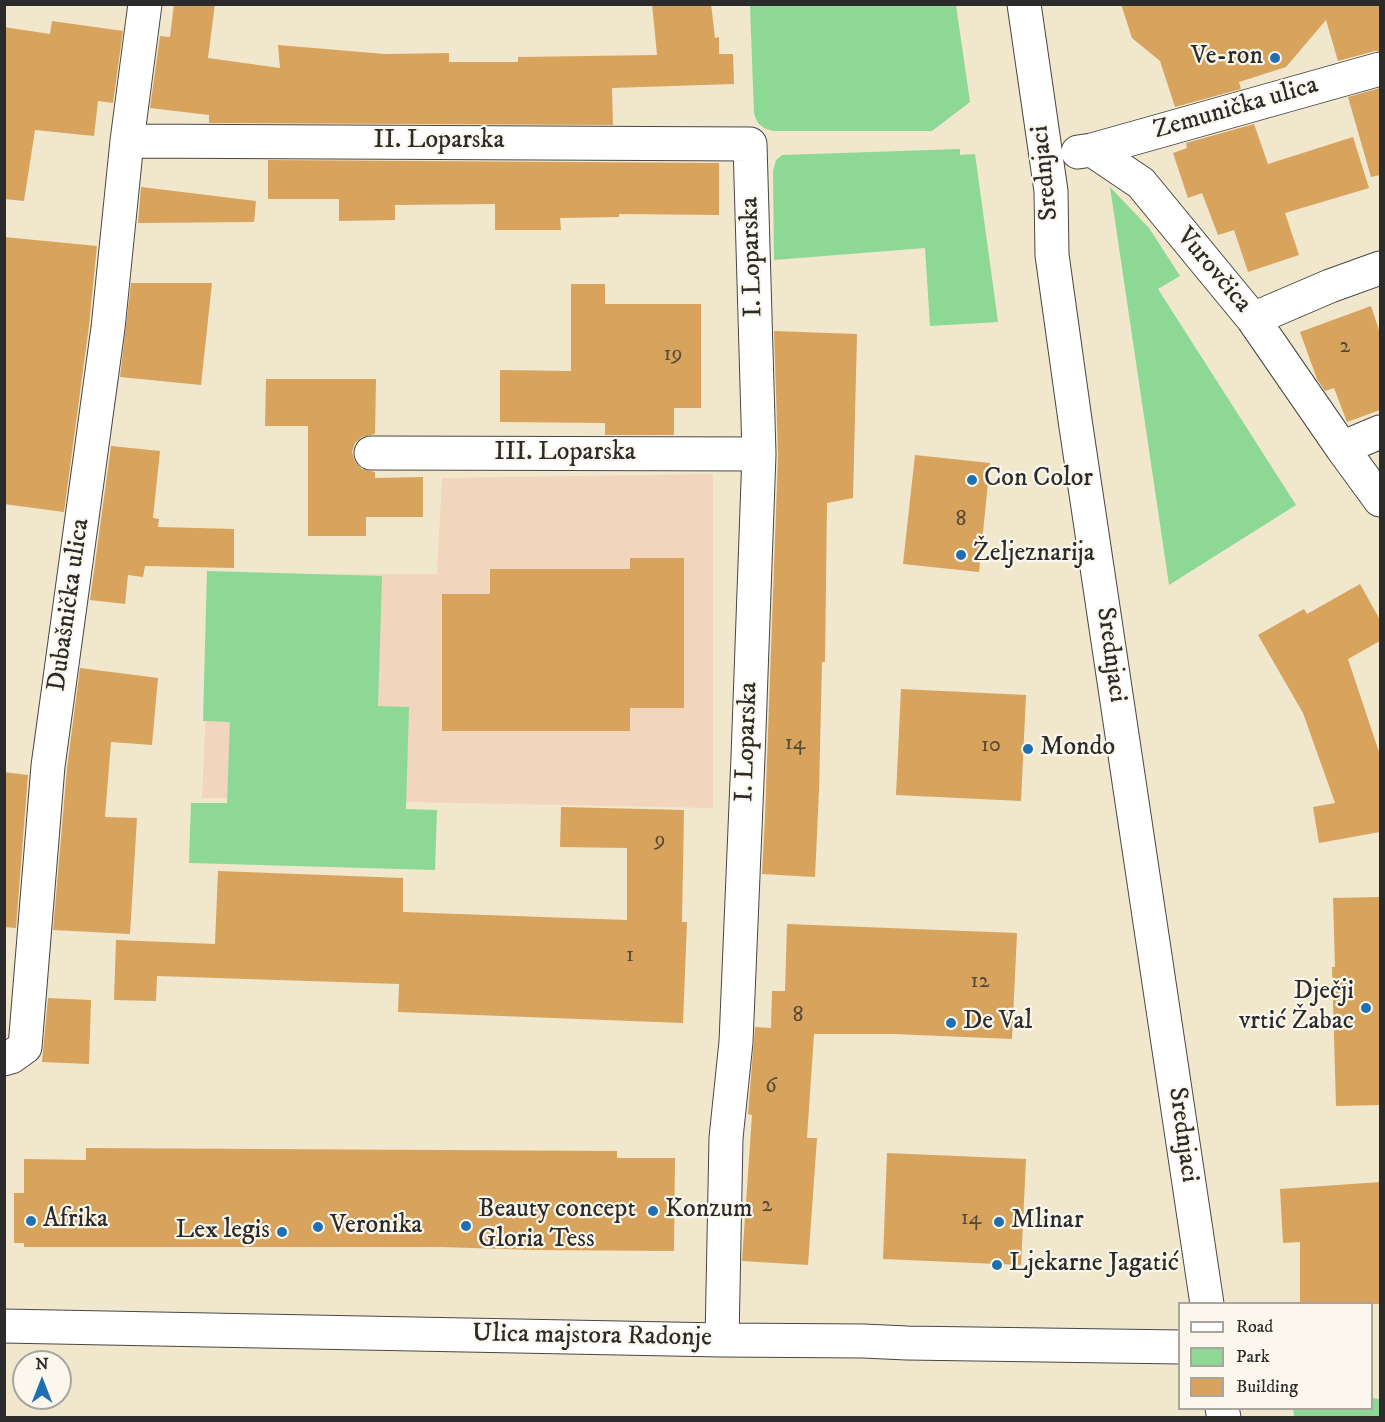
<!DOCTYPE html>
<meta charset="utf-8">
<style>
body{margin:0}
#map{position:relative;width:1385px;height:1422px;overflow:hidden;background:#f1e7cd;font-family:"IM FELL DW Pica",serif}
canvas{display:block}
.frame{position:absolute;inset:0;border:6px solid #2b2b2b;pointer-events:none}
.legend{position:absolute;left:1178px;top:1302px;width:195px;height:108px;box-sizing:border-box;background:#fbf7ec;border:2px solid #a8a59f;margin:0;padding:8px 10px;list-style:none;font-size:18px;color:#2b2b2b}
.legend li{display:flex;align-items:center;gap:12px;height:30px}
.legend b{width:30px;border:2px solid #a8a59f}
.north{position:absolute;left:12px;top:1350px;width:60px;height:60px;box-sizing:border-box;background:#fbf7ec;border:2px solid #a8a59f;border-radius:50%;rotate:0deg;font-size:16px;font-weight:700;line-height:24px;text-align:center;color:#2b2b2b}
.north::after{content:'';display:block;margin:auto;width:21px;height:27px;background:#1f6fb2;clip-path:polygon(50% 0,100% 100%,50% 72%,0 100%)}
</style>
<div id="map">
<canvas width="1385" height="1422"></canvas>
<div class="frame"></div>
<ul class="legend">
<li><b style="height:8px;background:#fff"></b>Road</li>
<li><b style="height:16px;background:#8dd894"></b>Park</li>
<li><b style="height:16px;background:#d7a35d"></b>Building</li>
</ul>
<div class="north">N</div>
</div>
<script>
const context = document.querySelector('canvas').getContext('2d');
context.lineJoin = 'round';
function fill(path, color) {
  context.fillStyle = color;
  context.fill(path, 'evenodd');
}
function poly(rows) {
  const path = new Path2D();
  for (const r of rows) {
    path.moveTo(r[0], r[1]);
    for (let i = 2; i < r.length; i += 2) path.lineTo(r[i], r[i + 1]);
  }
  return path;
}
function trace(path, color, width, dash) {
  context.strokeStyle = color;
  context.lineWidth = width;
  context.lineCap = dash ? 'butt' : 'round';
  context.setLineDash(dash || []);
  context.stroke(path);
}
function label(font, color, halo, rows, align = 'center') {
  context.font = font + ' "IM FELL DW Pica",serif';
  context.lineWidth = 4.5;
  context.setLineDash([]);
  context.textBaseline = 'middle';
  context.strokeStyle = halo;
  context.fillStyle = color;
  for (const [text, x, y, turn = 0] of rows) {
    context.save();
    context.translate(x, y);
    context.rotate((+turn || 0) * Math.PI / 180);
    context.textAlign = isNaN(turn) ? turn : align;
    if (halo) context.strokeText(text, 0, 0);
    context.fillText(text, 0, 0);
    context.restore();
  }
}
fill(poly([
 [713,474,713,808,202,798,212,575,437,574,442,478]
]), '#f1d5bd');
fill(poly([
 [750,5,956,5,970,102,932,131,773,131,764,128,758,123,754,114],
 [960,149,960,155,975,154,998,322,930,326,925,248,774,260,773,171,776,160,782,155],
 [1110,187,1149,228,1180,276,1158,289,1296,505,1169,585],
 [207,571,382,576,378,706,409,707,406,809,437,810,435,870,189,863,191,803,227,803,230,722,203,721],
 [1372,1398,1380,1399,1380,1417,1294,1417,1293,1409,1372,1408]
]), '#8dd894');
fill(poly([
 [174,4,215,4,208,58,280,68,278,45,385,54,449,53,449,62,518,62,518,57,657,55,652,4,711,4,715,38,719,37,719,54,733,54,734,84,612,88,613,125,209,123,209,115,150,108,160,36,170,37],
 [1121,4,1380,4,1380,51,1375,51,1338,61,1326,20,1286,67,1239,82,1241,89,1175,107,1160,61,1132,38],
 [52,21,123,31,113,103,98,101,94,136,35,130,24,201,4,199,4,27,50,34],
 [1380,88,1380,175,1371,177,1348,97],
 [1254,124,1268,164,1353,137,1369,188,1285,213,1299,255,1248,272,1234,230,1218,235,1202,193,1188,198,1173,153,1187,148,1186,143],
 [268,160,719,163,719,215,619,214,619,217,560,218,561,230,495,230,495,204,395,205,395,220,339,221,339,199,268,199],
 [141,187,256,201,254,222,138,223],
 [4,237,97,246,89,326,64,512,4,504],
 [131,283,212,283,201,385,120,377],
 [571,284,605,284,605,304,701,304,701,408,674,408,674,435,605,435,605,423,500,422,500,370,571,371],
 [1371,306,1380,333,1380,410,1347,422,1334,388,1325,391,1317,379,1300,332],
 [774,331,857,334,853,498,827,503,825,662,822,662,819,791,815,877,762,874,765,816,778,455],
 [266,379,376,379,375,434,362,437,355,443,352,452,355,462,362,469,375,472,375,478,423,477,423,517,366,517,366,536,308,536,308,426,265,426],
 [111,446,160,451,153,518,159,519,158,527,234,529,234,568,145,566,143,577,128,575,125,604,90,600],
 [915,455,990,463,979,572,903,564],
 [630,558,684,558,684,708,630,708,630,731,442,731,442,594,490,594,490,569,630,569],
 [1360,584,1380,620,1380,641,1348,659,1380,755,1380,832,1319,843,1313,807,1335,803,1303,713,1258,635,1304,609,1307,614],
 [80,668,158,678,152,745,111,742,105,817,137,818,130,934,53,930,67,768],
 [901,689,1026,695,1021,801,896,795],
 [4,772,28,775,16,928,4,927],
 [561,807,684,810,682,922,687,922,683,1023,398,1012,399,984,157,976,156,1001,114,1000,116,940,215,944,218,871,403,878,403,912,627,920,627,848,560,847],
 [1380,897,1380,1105,1336,1106,1332,967,1335,967,1333,898],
 [787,924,1017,933,1012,1039,894,1034,814,1034,807,1138,817,1138,808,1265,742,1261,752,1115,748,1114,755,1027,771,1028,772,991,785,991],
 [48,998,91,1000,89,1064,42,1062],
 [86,1148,617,1151,617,1158,675,1158,674,1251,534,1250,441,1247,24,1247,24,1243,14,1243,14,1193,24,1193,24,1159,86,1160],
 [887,1153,1026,1159,1021,1265,883,1259],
 [1380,1182,1380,1304,1300,1304,1300,1242,1283,1243,1280,1189]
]), '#d7a35d');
const minor = poly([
 [1024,4,1051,191,1052,255,1075,420,1207,1304],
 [127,141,750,144,759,454,748,757,736,1042,726,1138,722,1340],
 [1092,150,1141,183,1253,319,1342,448,1380,500],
 [1078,152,1092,150,1380,69],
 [1253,319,1330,286,1380,268],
 [1342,448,1380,432],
 [371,453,759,454],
 [4,1059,11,1057,25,1047,48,766,108,328,127,141,145,4],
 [4,1326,722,1340,863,1341,907,1343,1180,1347],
 [1222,1408,1224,1418]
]);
trace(minor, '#494743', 35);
trace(minor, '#fff', 33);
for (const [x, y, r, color] of [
 [1275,58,6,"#1f6fb2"],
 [972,480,6,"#1f6fb2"],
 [961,555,6,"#1f6fb2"],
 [1028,749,6,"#1f6fb2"],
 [1366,1008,6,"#1f6fb2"],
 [951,1023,6,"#1f6fb2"],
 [653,1211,6,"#1f6fb2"],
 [31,1221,6,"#1f6fb2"],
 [999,1222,6,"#1f6fb2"],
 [466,1226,6,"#1f6fb2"],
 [318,1227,6,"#1f6fb2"],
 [282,1232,6,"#1f6fb2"],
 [997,1265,6,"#1f6fb2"]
]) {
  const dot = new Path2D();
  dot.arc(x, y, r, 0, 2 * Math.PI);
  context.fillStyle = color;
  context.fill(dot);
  trace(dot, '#fbf7ec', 2);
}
label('22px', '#564938', null, [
 ["2",1345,347],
 ["19",673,355],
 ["8",961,520],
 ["14",795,744],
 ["10",991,746],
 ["9",660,841],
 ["1",630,956],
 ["12",980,982],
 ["8",798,1016],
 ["6",771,1087],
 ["2",767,1206],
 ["14",971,1219]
]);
label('26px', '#2b2b2b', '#fbf7ec', [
 ["Ve-ron",1263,58,"right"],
 ["Con Color",984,480],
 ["Željeznarija",973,555],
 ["Mondo",1040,749],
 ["Dječji",1354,993,"right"],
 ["vrtić Žabac",1354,1023,"right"],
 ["De Val",963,1023],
 ["Beauty concept",478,1211],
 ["Gloria Tess",478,1241],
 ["Konzum",665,1211],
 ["Afrika",43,1221],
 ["Mlinar",1011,1222],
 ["Veronika",330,1227],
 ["Lex legis",270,1232,"right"],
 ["Ljekarne Jagatić",1009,1265]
], 'left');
label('26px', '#2b2b2b', '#fbf7ec', [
 ["Zemunička ulica",1236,109,-16],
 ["II. Loparska",439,142],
 ["Srednjaci",1046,173,-96],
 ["I. Loparska",753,257,-92],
 ["Vurovčica",1213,271,50],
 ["III. Loparska",565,454],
 ["Dubašnička ulica",70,605,-82],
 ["Srednjaci",1110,655,82],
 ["I. Loparska",748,742,-88],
 ["Srednjaci",1182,1135,82],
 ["Ulica majstora Radonje",592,1337,1]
]);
</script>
